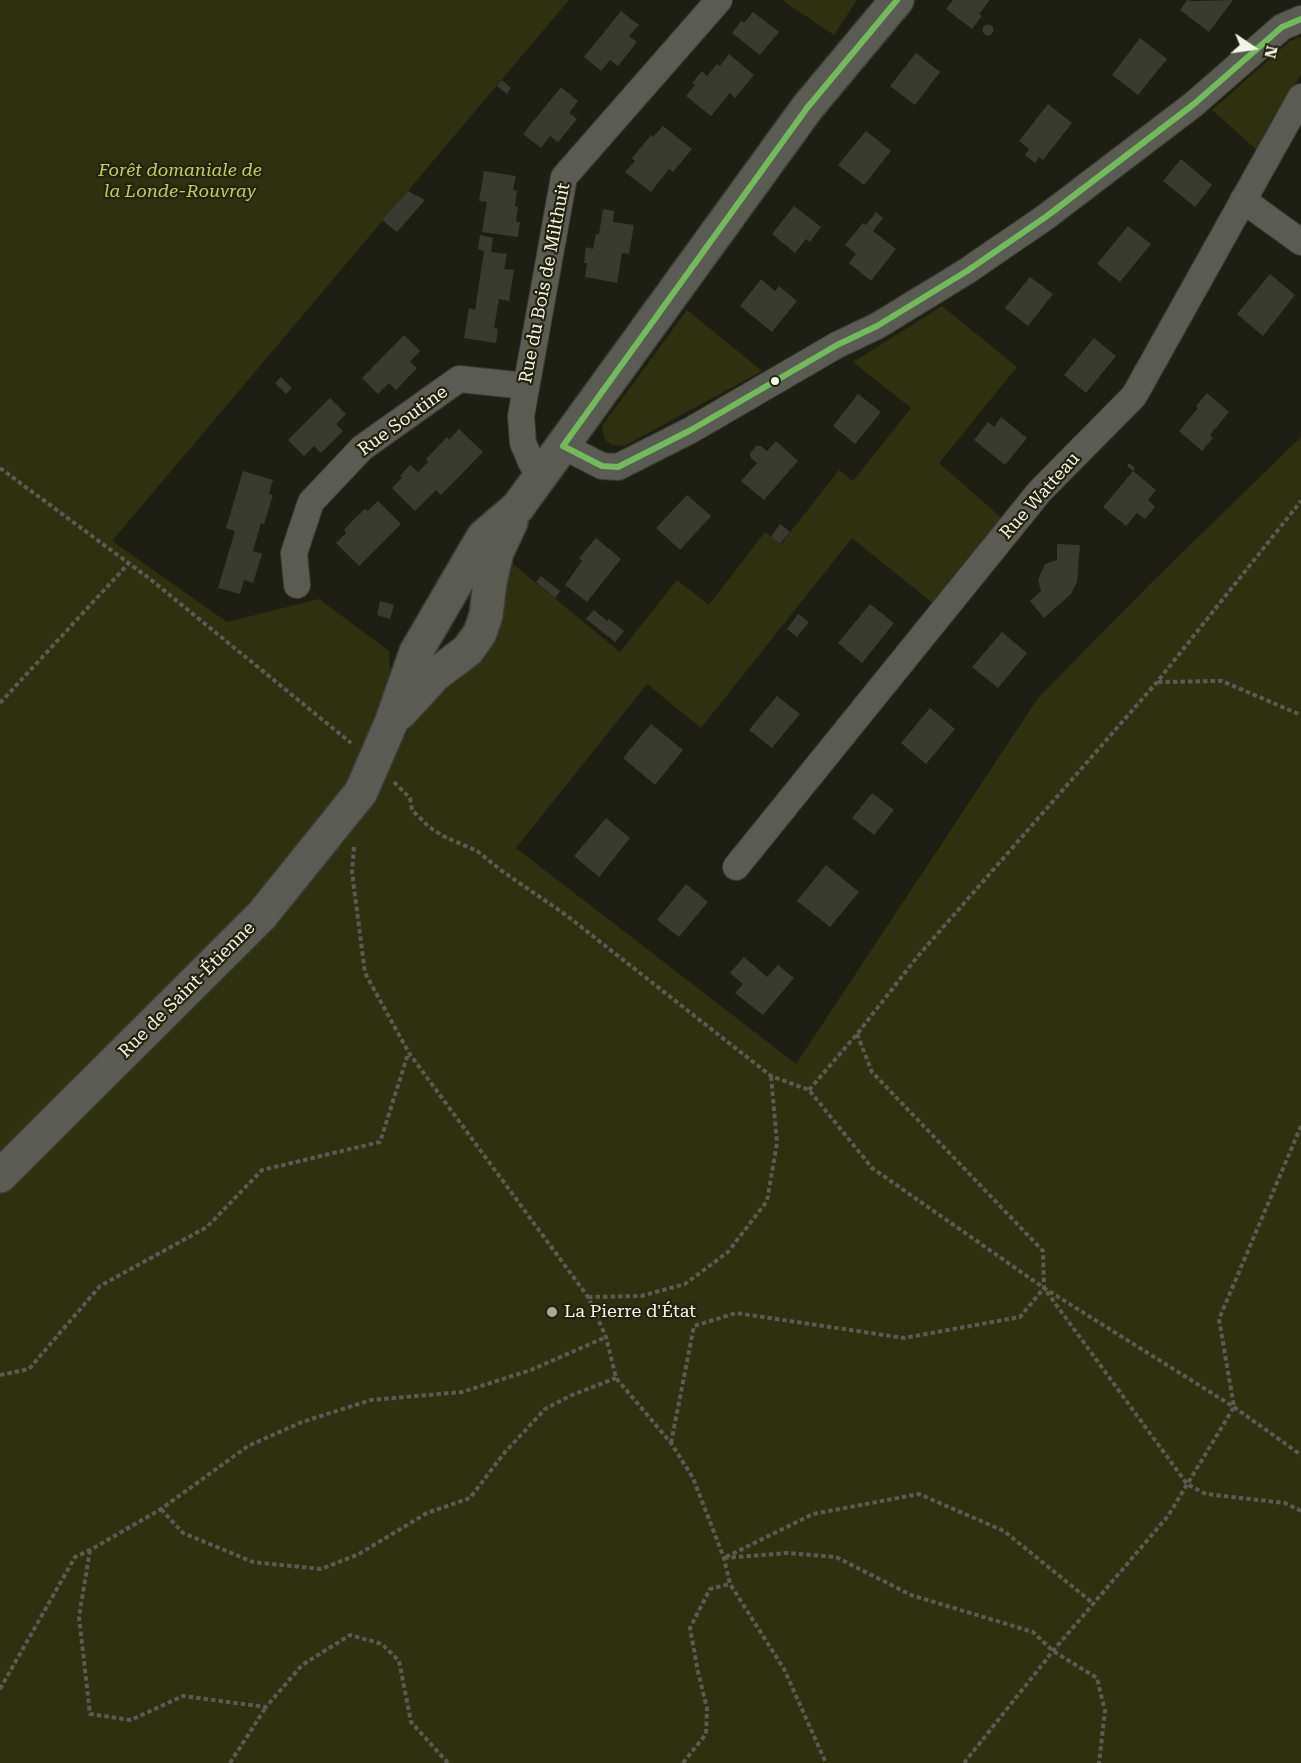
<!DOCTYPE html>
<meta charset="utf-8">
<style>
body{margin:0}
#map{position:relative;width:1301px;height:1763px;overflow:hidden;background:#1e1f13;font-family:"Roboto Serif",serif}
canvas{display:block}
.north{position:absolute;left:1223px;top:18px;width:60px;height:60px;-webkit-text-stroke:4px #22240e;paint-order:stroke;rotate:103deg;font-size:16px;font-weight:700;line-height:24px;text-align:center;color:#f3f5e7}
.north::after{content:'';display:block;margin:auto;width:21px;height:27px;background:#f3f5e7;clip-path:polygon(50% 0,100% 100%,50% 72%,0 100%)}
</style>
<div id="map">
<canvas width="1301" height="1763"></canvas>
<div class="north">N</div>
</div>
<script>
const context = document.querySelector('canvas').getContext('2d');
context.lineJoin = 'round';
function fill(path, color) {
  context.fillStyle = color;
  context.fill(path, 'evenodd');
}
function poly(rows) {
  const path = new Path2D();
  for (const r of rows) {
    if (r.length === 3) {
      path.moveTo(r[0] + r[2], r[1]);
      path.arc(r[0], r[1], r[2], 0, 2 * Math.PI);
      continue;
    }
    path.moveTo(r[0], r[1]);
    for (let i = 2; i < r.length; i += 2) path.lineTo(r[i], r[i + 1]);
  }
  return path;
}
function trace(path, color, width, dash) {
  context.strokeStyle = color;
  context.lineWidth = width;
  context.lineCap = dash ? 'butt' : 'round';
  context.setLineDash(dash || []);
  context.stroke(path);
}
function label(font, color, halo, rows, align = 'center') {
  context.font = font + ' "Roboto Serif",serif';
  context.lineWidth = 4.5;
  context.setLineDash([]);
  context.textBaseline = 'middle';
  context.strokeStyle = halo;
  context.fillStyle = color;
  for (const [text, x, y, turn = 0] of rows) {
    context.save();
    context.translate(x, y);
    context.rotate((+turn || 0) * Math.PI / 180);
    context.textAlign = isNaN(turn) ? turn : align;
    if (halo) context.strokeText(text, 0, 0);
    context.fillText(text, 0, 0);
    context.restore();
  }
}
fill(poly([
 [0,0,569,0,112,541,227,622,319,599,389,651,395,752,431,695,507,559,620,652,677,580,709,605,765,532,781,544,839,470,853,481,911,408,853,362,942,306,1017,367,939,463,1005,521,935,605,852,538,701,728,647,684,516,848,796,1064,1038,698,1151,583,1301,437,1301,1763,0,1763],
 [782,0,857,0,834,35],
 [1299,37,1301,38,1301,74,1258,151,1212,110,1290,41],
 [687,310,762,371,624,446,612,445,605,440,602,426]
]), '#2e310f');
fill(poly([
 [953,0,990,0,979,14,982,16,972,29,946,9],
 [1187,0,1193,1,1233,0,1209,32,1180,10],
 [621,11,639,25,629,36,637,42,618,66,610,60,601,71,584,57],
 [753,12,779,32,760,55,732,33,741,21,744,23],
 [988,30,5.5],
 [1140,38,1167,59,1138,95,1112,75],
 [916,53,940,72,915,105,890,86],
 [729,54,754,75,735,98,730,93,711,116,686,96,695,85,692,83,702,71,707,76,717,64,720,66],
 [502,80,511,88,507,94,497,86],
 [561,87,578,101,569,113,577,119,558,142,550,136,541,148,523,134],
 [1048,104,1072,123,1043,160,1039,157,1035,163,1025,155,1029,149,1019,141],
 [663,126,692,149,673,172,669,169,651,192,625,172,635,161,632,158,651,135,653,137],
 [866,131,891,151,864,185,838,165],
 [1181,159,1212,185,1195,207,1163,181],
 [484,171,516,176,513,190,517,191,515,206,518,207,516,222,520,222,518,237,482,232,487,202,479,201],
 [408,191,425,200,397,232,382,220],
 [794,206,821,227,810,242,806,239,795,253,772,234],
 [603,209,614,211,613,222,634,225,629,254,622,253,617,283,585,277,587,263,584,263,586,247,593,249,596,234,599,234],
 [876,212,883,218,873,231,896,249,871,281,849,263,856,254,845,245,863,223,866,225],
 [1128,226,1151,244,1120,282,1097,264],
 [480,235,493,238,491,252,507,254,504,269,514,270,509,301,499,299,494,328,498,329,496,343,464,338,469,308,475,310,484,251,478,249],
 [1270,274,1295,295,1263,336,1237,314],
 [1030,277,1053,294,1028,326,1005,308],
 [761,279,775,291,779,286,797,301,772,332,740,306],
 [404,335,420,351,410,362,417,368,396,390,389,383,378,394,362,378],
 [1094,338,1116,356,1086,393,1064,375],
 [281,377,292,388,286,394,275,383],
 [1207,393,1229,412,1210,435,1213,438,1202,451,1179,431,1198,408,1196,406],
 [858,394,881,412,855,444,833,426],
 [330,398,346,414,336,424,343,431,321,453,314,446,304,456,288,440],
 [1001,417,1027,438,1005,465,974,440,988,422,994,427],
 [459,429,483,452,441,495,436,490,415,511,392,488,402,478,400,476,410,465,418,472,428,462,426,459,447,437,449,440],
 [776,441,798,461,764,500,741,481,757,463,751,458,750,453,756,446,761,446,767,451],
 [1129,463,1135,468,1133,471,1156,490,1148,500,1155,507,1145,519,1137,513,1126,526,1103,507,1133,471,1127,466],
 [243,471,273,480,269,494,273,495,264,524,261,523,253,551,262,554,253,583,244,580,240,594,218,588,235,531,226,528],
 [687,495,711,516,680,550,656,528],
 [378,501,401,524,359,566,336,543,346,533,344,530,354,519,365,509,368,511],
 [780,524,790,532,780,544,771,537],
 [596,538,621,559,587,602,565,585,582,561,579,558],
 [1057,544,1080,545,1077,582,1071,594,1044,618,1030,601,1041,591,1038,580,1045,564,1057,560],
 [541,576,560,591,555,598,536,582],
 [380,601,394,605,390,619,377,615],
 [870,604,894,623,862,663,838,643],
 [594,610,607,621,609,619,624,631,615,642,586,619],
 [798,614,809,622,797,637,787,629],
 [1002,632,1027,653,998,688,972,667],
 [777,696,800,714,772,748,749,730],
 [930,708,955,729,926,764,901,743],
 [651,724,683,750,655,785,623,758],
 [872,793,894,810,874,835,852,818],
 [606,818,630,838,599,877,574,856],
 [826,865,859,892,830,927,797,901],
 [686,884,708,902,679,937,657,920],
 [744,957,767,977,778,965,794,978,763,1015,735,993,743,984,730,973]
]), '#393a30');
const minor = poly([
 [1243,200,1301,242],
 [563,446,602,466,618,467,691,430,837,345,877,326,967,271,1047,216,1194,104,1282,27,1301,19],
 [542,473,532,464,523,443,521,416,564,177,719,0],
 [297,585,294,553,311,502,362,448,459,379,526,386],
 [736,867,1040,491,1134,396,1301,97]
]);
const tertiary = poly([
 [400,713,435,675,468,650,480,633,486,615,490,582,497,552,511,522],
 [0,1176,262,915,361,792,391,723,416,652,483,537,518,507,807,108,897,0]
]);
trace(minor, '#3a3c33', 28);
trace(tertiary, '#3a3c33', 36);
trace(poly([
 [0,468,150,579,351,743],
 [1158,682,1222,681,1301,715],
 [0,703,129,563],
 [394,782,410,798,412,810,429,827,443,836,477,851,502,871,566,915,771,1076,809,1090,872,1168,1044,1288,1234,1407,1301,1455],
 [354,847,352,872,365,973,409,1053,588,1297,606,1337,616,1378,671,1443,693,1478,724,1558,730,1584,784,1669,826,1763],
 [857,1034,872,1072,1043,1251,1044,1288,1187,1484,1206,1494,1285,1503,1301,1511],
 [809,1090,857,1034,918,956,1157,682,1301,501],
 [588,1297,641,1296,685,1284,728,1252,767,1201,777,1143,771,1076],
 [0,1375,29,1369,100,1286,207,1227,262,1170,380,1142,408,1054],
 [671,1443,694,1326,736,1313,904,1338,1020,1317,1044,1288],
 [161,1509,183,1533,253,1562,321,1569,359,1554,427,1513,470,1498,505,1452,545,1409,572,1395,616,1378],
 [90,1550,79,1617,90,1714,131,1720,183,1696,266,1707,302,1665,350,1635,382,1644,399,1661,411,1722,448,1763],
 [726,1557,813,1514,919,1494,1004,1531,1094,1604],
 [724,1558,788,1553,836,1557,911,1595,1033,1632,1053,1651,1097,1678,1105,1711,1099,1763],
 [0,1689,75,1557,90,1550,161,1509,248,1446,302,1422,371,1400,462,1392,531,1370,606,1337],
 [230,1763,266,1707],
 [683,1763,706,1734,707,1708,698,1672,690,1628,710,1589,730,1584],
 [964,1763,1053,1651,1168,1516,1234,1407,1219,1319,1301,1126]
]), '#5a5b52', 4, [4.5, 3]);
trace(minor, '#5a5b52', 26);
trace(tertiary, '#5a5b52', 33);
trace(poly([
 [563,446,602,466,618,467,691,430,837,345,877,326,967,271,1047,216,1194,104,1282,27,1301,19],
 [563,446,807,108,897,0]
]), '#73ba5c', 6);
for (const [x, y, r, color] of [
 [775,381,5,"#f3f5e7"],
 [552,1312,6,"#a8aa9d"]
]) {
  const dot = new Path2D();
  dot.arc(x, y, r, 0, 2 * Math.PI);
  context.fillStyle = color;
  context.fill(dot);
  trace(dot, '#22240e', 2);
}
label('italic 18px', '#c5ce5b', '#22240e', [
 ["Forêt domaniale de",180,171],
 ["la Londe-Rouvray",180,192]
]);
label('18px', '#f3f5e7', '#22240e', [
 ["Rue du Bois de Milthuit",545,283,-79],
 ["Rue Soutine",403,421,-36],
 ["Rue Watteau",1040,496,-48],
 ["Rue de Saint-Étienne",187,990,-45]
]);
label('18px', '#f3f5e7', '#22240e', [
 ["La Pierre d'État",564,1312]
], 'left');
</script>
